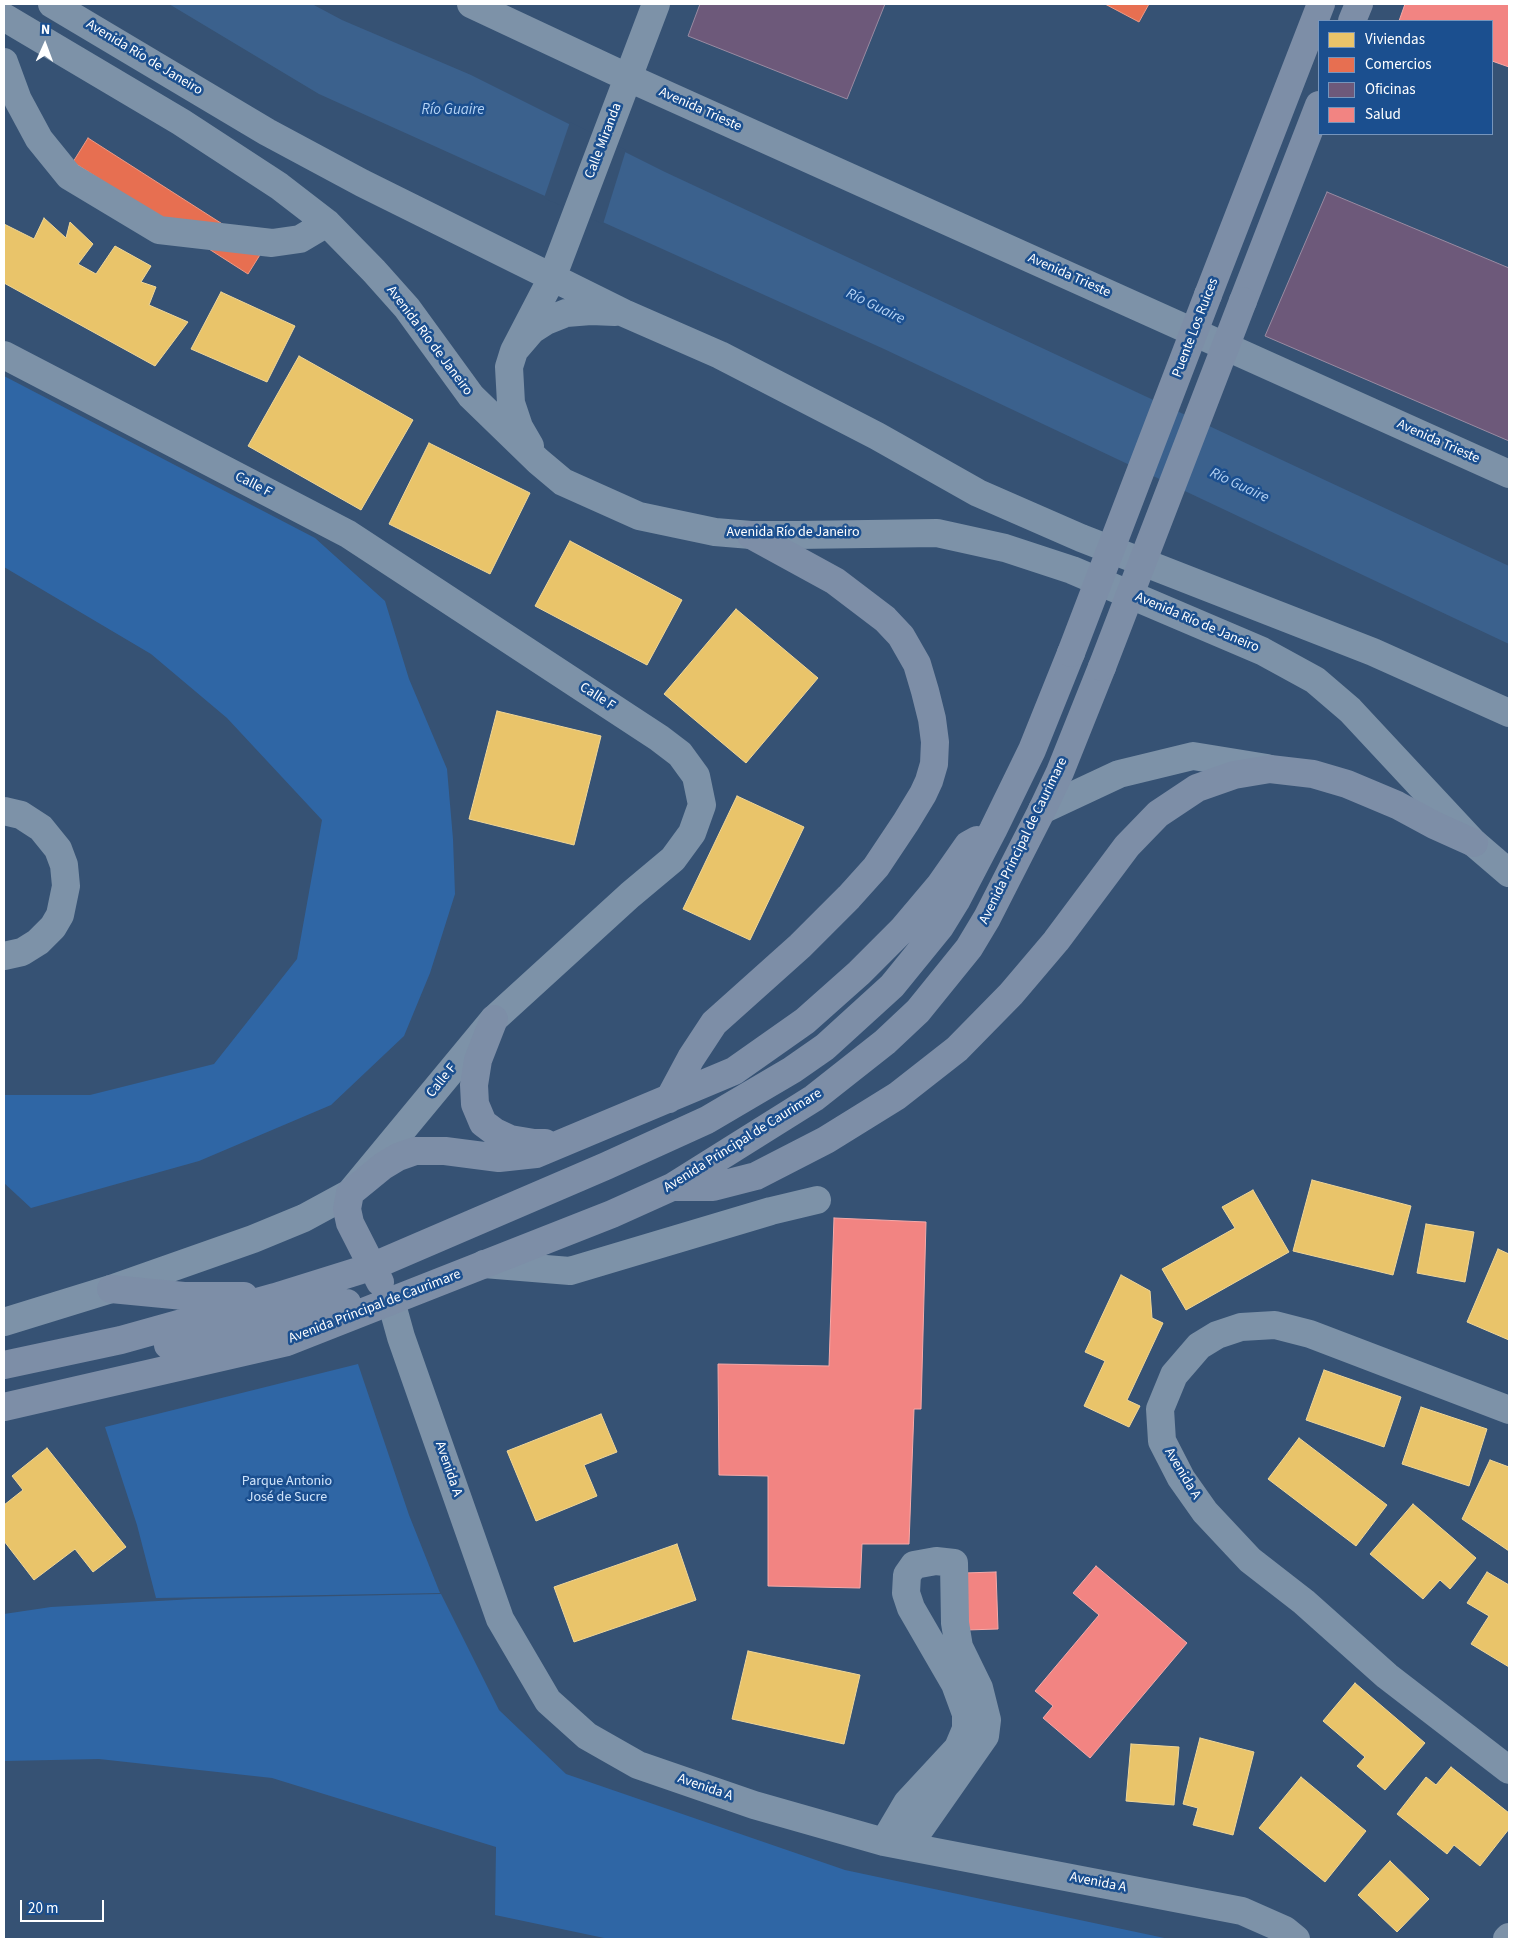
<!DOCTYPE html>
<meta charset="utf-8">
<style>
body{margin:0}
#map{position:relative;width:1513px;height:1943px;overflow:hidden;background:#365274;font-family:"Source Sans 3",sans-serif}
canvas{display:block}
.frame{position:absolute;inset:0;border:5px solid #fff;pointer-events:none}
.legend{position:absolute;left:1318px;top:20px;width:175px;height:115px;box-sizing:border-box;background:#1b4f8f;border:1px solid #7695bc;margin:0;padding:6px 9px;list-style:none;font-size:15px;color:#fff}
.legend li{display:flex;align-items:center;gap:10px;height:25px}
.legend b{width:25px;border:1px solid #7695bc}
.north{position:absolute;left:20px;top:20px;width:50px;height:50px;-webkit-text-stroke:4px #1b4f8f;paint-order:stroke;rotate:2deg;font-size:14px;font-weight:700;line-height:20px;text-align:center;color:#fff}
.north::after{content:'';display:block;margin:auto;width:18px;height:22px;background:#fff;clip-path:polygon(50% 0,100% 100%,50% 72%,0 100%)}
.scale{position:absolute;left:20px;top:1900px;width:84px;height:22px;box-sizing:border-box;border:2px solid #fff;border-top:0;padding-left:6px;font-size:15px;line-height:18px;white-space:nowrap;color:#fff;-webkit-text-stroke:4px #1b4f8f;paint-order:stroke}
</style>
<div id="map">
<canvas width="1513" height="1943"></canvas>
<div class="frame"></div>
<ul class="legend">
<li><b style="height:14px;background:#e9c46a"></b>Viviendas</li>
<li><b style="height:14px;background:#e76f51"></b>Comercios</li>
<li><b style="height:14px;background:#6d597a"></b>Oficinas</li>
<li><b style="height:14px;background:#f28482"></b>Salud</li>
</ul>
<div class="north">N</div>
<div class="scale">20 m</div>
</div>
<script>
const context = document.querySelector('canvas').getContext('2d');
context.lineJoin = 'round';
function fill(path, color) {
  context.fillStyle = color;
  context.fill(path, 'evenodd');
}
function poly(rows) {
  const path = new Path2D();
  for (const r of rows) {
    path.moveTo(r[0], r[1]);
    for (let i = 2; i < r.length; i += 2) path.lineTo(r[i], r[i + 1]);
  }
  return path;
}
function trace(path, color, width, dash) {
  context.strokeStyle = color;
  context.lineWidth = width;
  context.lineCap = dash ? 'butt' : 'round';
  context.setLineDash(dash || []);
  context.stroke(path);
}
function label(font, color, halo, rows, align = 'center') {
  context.font = font + ' "Source Sans 3",sans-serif';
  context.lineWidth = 5;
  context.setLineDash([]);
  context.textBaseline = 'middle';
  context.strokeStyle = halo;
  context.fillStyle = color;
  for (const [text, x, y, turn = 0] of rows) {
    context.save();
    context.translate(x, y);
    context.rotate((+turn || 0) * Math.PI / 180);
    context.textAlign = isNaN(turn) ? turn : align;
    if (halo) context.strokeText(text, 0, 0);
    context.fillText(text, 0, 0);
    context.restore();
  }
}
fill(poly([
 [4,376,315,538,385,601,409,679,447,769,453,839,455,894,430,973,404,1036,331,1105,199,1161,31,1208,4,1183,4,1095,90,1095,214,1064,297,959,322,820,227,718,151,654,4,567],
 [358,1364,409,1515,440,1593,156,1598,137,1525,105,1427],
 [441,1594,499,1710,566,1774,845,1870,1169,1939,609,1939,495,1915,496,1847,272,1778,99,1759,4,1761,4,1614,51,1607,194,1599]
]), '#2f66a5');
fill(poly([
 [169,4,312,4,342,20,471,75,665,172,1509,566,1509,644,884,349,319,94]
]), '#3b618d');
fill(poly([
 [570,122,626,150,603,224,544,198]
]), '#365274');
const homes = poly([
 [44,218,66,238,70,222,93,244,78,264,96,274,115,246,151,266,141,282,156,287,149,305,188,322,155,366,4,283,4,224,34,239,44,218],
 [221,292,295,326,267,382,191,349,221,292],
 [299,356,413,420,361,510,248,446,299,356],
 [429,443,530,493,490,574,389,524,429,443],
 [570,541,682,600,647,665,535,606,570,541],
 [736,609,818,678,746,763,664,694,736,609],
 [497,711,601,736,574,845,469,819,497,711],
 [737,796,804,827,750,940,683,909,737,796],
 [1312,1180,1411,1206,1393,1275,1293,1251,1312,1180],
 [1253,1190,1289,1252,1186,1310,1162,1269,1235,1228,1222,1207,1253,1190],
 [1426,1224,1474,1232,1465,1282,1417,1273,1426,1224],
 [1498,1249,1509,1254,1509,1340,1467,1322,1498,1249],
 [1121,1275,1150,1291,1152,1318,1163,1323,1127,1400,1140,1406,1129,1427,1084,1406,1105,1361,1085,1352,1121,1275],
 [1324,1370,1401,1397,1384,1447,1306,1420,1324,1370],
 [1421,1407,1487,1429,1469,1486,1402,1464,1421,1407],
 [601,1414,617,1452,584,1465,597,1496,536,1521,507,1451,601,1414],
 [1299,1438,1387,1505,1356,1546,1268,1479,1299,1438],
 [47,1448,126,1547,93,1572,75,1549,34,1580,4,1541,4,1505,23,1490,12,1476,47,1448],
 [1490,1460,1509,1467,1509,1551,1462,1519,1490,1460],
 [1413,1504,1476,1558,1450,1589,1440,1580,1423,1599,1370,1554,1413,1504],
 [677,1544,696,1600,574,1642,554,1587,677,1544],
 [1487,1572,1509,1585,1509,1667,1471,1644,1489,1616,1467,1603,1487,1572],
 [748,1651,860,1675,844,1744,732,1719,748,1651],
 [1355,1683,1425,1743,1385,1790,1357,1766,1365,1757,1323,1721,1355,1683],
 [1200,1738,1254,1752,1233,1835,1193,1825,1198,1808,1183,1804,1200,1738],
 [1131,1744,1179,1747,1174,1805,1126,1801,1131,1744],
 [1451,1767,1509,1813,1509,1829,1480,1866,1454,1845,1447,1854,1397,1814,1426,1777,1436,1785,1451,1767],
 [1301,1777,1366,1831,1325,1882,1259,1828,1301,1777],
 [1390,1861,1429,1899,1397,1932,1358,1895,1390,1861]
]);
fill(homes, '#e9c46a');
trace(homes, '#f0d697', 1);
const shops = poly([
 [1105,4,1149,4,1139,22,1105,4],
 [88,138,263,250,248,274,73,162,88,138]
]);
fill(shops, '#e76f51');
trace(shops, '#ee9a85', 1);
const offices = poly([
 [700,4,885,4,847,99,688,36,700,4],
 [1327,192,1509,268,1509,441,1265,336,1327,192]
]);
fill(offices, '#6d597a');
trace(offices, '#998ba2', 1);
const health = poly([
 [1405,4,1509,4,1509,67,1492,61,1492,21,1399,21,1405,4],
 [834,1218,926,1222,921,1409,914,1409,909,1544,862,1544,860,1588,768,1586,768,1476,719,1475,718,1364,829,1366,834,1218],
 [1096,1566,1187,1643,1090,1758,1043,1718,1053,1706,1035,1691,1099,1615,1073,1593,1096,1566],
 [996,1572,998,1629,966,1630,964,1573,996,1572]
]);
fill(health, '#f28482');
trace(health, '#f6a9a8', 1);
trace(poly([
 [52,4,267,132,362,183,624,313,720,355,877,436,978,493,1081,538,1373,652,1509,713],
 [471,4,629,78,1509,474],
 [4,17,181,122,279,186,327,223,374,271,407,308,471,396,538,461,563,482,639,516,715,532,751,535,797,535,937,533,1005,548,1072,570,1262,651,1315,680,1350,710,1474,843,1509,873],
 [4,62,18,100,39,139,69,176,159,230,272,243,300,239,327,223],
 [514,351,552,278,656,4],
 [4,355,348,534,659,738,680,754,696,776,702,805,692,833,673,859,630,895,494,1019,350,1193,304,1218,253,1239,111,1289,4,1322],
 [530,446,519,427,511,403,509,367,514,351,532,330,546,321,566,313,591,311,615,312],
 [1042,810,1119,774,1193,756,1267,768],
 [4,811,21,815,41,828,58,849,64,865,66,886,60,915,53,927,38,942,22,952,4,956],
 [484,1264,570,1271,771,1211,817,1200],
 [391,1301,401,1337,500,1619,548,1701,587,1736,638,1765,754,1805,884,1842,1242,1911,1285,1930,1296,1939],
 [1509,1410,1310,1334,1275,1325,1241,1327,1217,1335,1199,1346,1174,1375,1160,1409,1162,1441,1181,1478,1205,1512,1250,1560,1304,1602,1387,1676,1509,1770],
 [884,1842,907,1803,958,1748,966,1729,966,1714,955,1684,911,1608,906,1593,907,1575,914,1565,936,1561,954,1563,955,1623,959,1647,979,1688,987,1720,985,1736,908,1846],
 [1507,1939,1509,1937]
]), '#7d92a8', 28);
trace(poly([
 [1352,21,1359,4],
 [1208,295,1321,4],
 [1243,301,1319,105],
 [494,1019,478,1060,474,1085,475,1104,483,1123,495,1132,510,1139,534,1143,545,1143],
 [669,1099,691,1058,714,1023,800,946,849,897,876,867,906,822,923,794,929,781,934,764,935,742,932,719,925,691,917,664,901,636,885,619,835,581,751,535],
 [672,1187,713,1187,756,1176,826,1140,897,1096,957,1049,1011,994,1056,941,1127,846,1158,814,1197,788,1234,775,1270,769,1313,774,1347,784,1397,805,1434,825,1474,843],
 [380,1282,350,1223,347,1209,350,1193,383,1166,398,1157,415,1151,445,1151,499,1158,536,1154,734,1071,805,1021,859,973,902,930,940,885,968,845,977,840],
 [111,1289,184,1296,244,1296],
 [168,1345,347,1303],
 [4,1365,121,1340,275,1297,371,1267,606,1166,707,1120,792,1070,825,1047,892,986,940,927,956,901,993,830,1032,750,1071,653],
 [4,1407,287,1342,612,1214,672,1187,814,1098,885,1042,918,1011,969,948,987,918,1042,810,1060,772,1102,667]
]), '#7d8ea7', 28);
trace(poly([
 [1071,653,1208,295],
 [1102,667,1243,301]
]), '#7d8ea7', 28);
label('14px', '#fff', '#1b4f8f', [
 ["Avenida Río de Janeiro",144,58,31],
 ["Avenida Trieste",700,110,24],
 ["Calle Miranda",604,141,-69],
 ["Avenida Trieste",1069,276,24],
 ["Puente Los Ruices",1196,328,-69],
 ["Avenida Río de Janeiro",429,341,53],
 ["Avenida Trieste",1438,442,24],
 ["Calle F",253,485,27],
 ["Avenida Río de Janeiro",793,533],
 ["Avenida Río de Janeiro",1197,623,23],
 ["Calle F",597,697,33],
 ["Avenida Principal de Caurimare",1024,841,-64],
 ["Calle F",442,1081,-51],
 ["Avenida Principal de Caurimare",743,1141,-32],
 ["Avenida Principal de Caurimare",375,1307,-21],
 ["Avenida A",448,1469,71],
 ["Avenida A",1182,1474,59],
 ["Avenida A",705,1788,19],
 ["Avenida A",1098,1883,11]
]);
label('14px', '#cfe3fa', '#1b4f8f', [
 ["Parque Antonio",287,1482],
 ["José de Sucre",287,1498]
]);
label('italic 15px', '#b5d3f5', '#1b4f8f', [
 ["Río Guaire",453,111],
 ["Río Guaire",875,307,26],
 ["Río Guaire",1239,486,25]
]);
</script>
